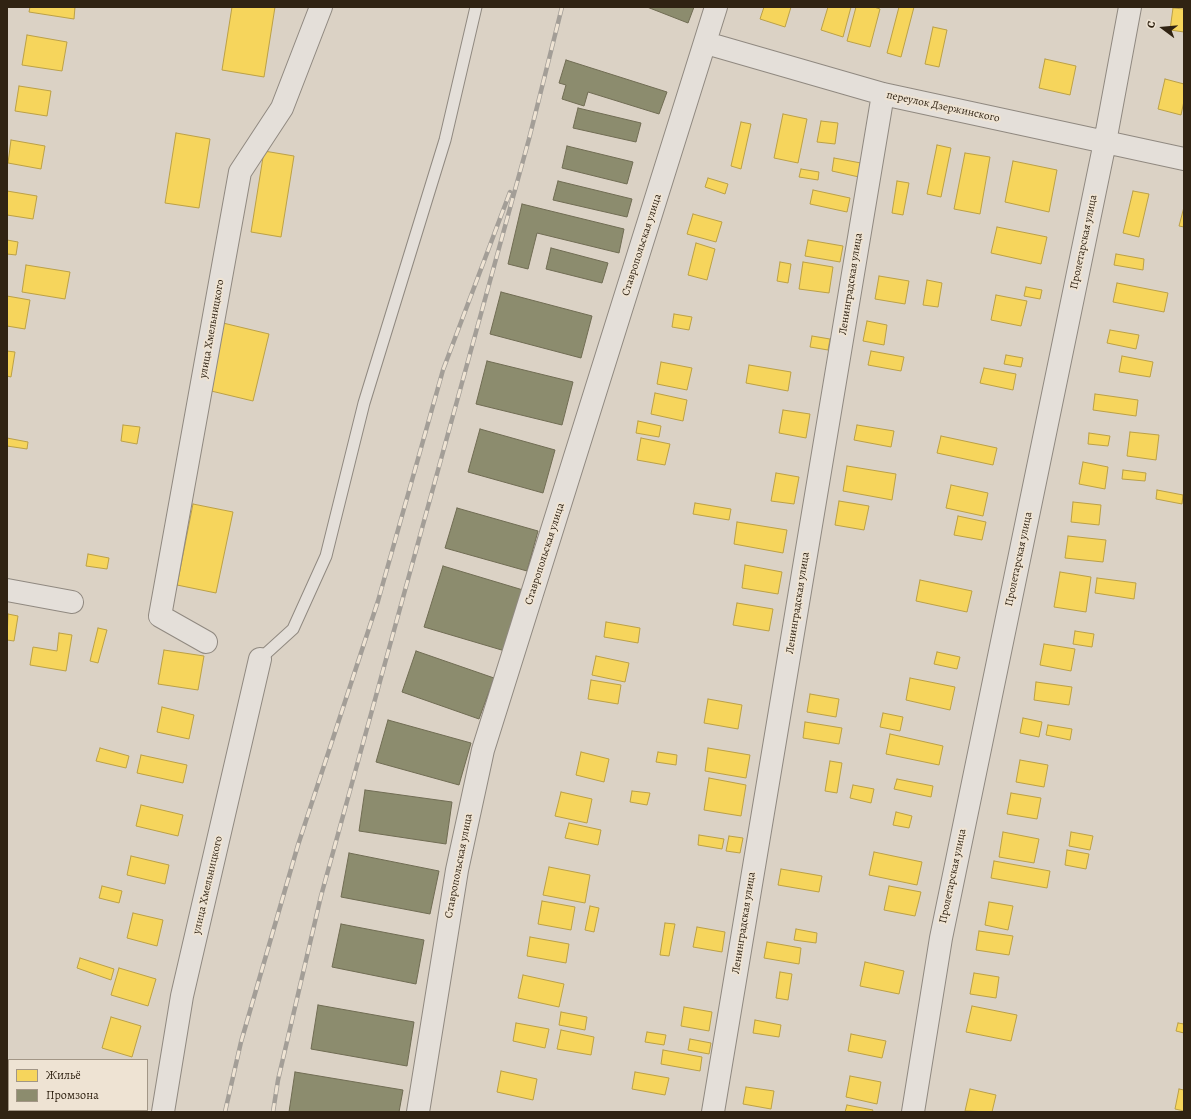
<!DOCTYPE html>
<meta charset="utf-8">
<style>
body{margin:0}
#map{position:relative;width:1191px;height:1119px;overflow:hidden;background:#dbd2c5;font-family:Alegreya,serif}
canvas{display:block}
.frame{position:absolute;inset:0;border:8px solid #302313;pointer-events:none}
.legend{position:absolute;left:8px;top:1059px;width:140px;height:52px;box-sizing:border-box;background:#eee3d3;border:1px solid #a29686;margin:0;padding:5px 7px;list-style:none;font-size:12px;color:#302313}
.legend li{display:flex;align-items:center;gap:8px;height:20px}
.legend b{width:20px;border:1px solid #a29686}
.north{position:absolute;left:1143px;top:8px;width:40px;height:40px;-webkit-text-stroke:3px #eee3d3;paint-order:stroke;rotate:286deg;font-size:11px;font-weight:700;line-height:16px;text-align:center;color:#302313}
.north::after{content:'';display:block;margin:auto;width:14px;height:18px;background:#302313;clip-path:polygon(50% 0,100% 100%,50% 72%,0 100%)}
</style>
<div id="map">
<canvas width="1191" height="1119"></canvas>
<div class="frame"></div>
<ul class="legend">
<li><b style="height:11px;background:#f6d55c"></b>Жильё</li>
<li><b style="height:11px;background:#8c8c6e"></b>Промзона</li>
</ul>
<div class="north">С</div>
</div>
<script>
const context = document.querySelector('canvas').getContext('2d');
context.lineJoin = 'round';
function fill(path, color) {
  context.fillStyle = color;
  context.fill(path, 'evenodd');
}
function poly(rows) {
  const path = new Path2D();
  for (const r of rows) {
    path.moveTo(r[0], r[1]);
    for (let i = 2; i < r.length; i += 2) path.lineTo(r[i], r[i + 1]);
  }
  return path;
}
function trace(path, color, width, dash) {
  context.strokeStyle = color;
  context.lineWidth = width;
  context.lineCap = dash ? 'butt' : 'round';
  context.setLineDash(dash || []);
  context.stroke(path);
}
function label(font, color, halo, rows, align = 'center') {
  context.font = font + ' Alegreya,serif';
  context.lineWidth = 4;
  context.setLineDash([]);
  context.textBaseline = 'middle';
  context.strokeStyle = halo;
  context.fillStyle = color;
  for (const [text, x, y, turn = 0] of rows) {
    context.save();
    context.translate(x, y);
    context.rotate((+turn || 0) * Math.PI / 180);
    context.textAlign = isNaN(turn) ? turn : align;
    if (halo) context.strokeText(text, 0, 0);
    context.fillText(text, 0, 0);
    context.restore();
  }
}
const homes = poly([
 [30,7,75,7,74,19,29,12,30,7],
 [232,7,275,7,264,77,222,70,232,7],
 [764,7,791,7,785,27,760,19,764,7],
 [828,7,851,7,843,37,821,30,828,7],
 [856,7,874,7,880,9,870,47,847,41,856,7],
 [899,7,914,7,901,57,887,53,899,7],
 [1173,8,1184,9,1184,32,1170,30,1173,8],
 [933,27,947,30,939,67,925,64,933,27],
 [27,35,67,42,62,71,22,65,27,35],
 [1045,59,1076,66,1070,95,1039,88,1045,59],
 [1165,79,1184,84,1184,101,1181,115,1158,109,1165,79],
 [19,86,51,91,47,116,15,111,19,86],
 [783,114,807,119,798,163,774,158,783,114],
 [821,121,838,123,835,144,817,142,821,121],
 [741,122,751,124,741,169,731,166,741,122],
 [176,133,210,139,199,208,165,203,176,133],
 [11,140,45,146,41,169,8,163,11,140],
 [937,145,951,148,941,197,927,194,937,145],
 [264,151,294,156,281,237,251,232,264,151],
 [965,153,990,157,980,214,954,209,965,153],
 [834,158,861,163,859,177,832,171,834,158],
 [1013,161,1057,170,1049,212,1005,202,1013,161],
 [801,169,819,172,818,180,799,177,801,169],
 [708,178,728,184,725,194,705,187,708,178],
 [897,181,909,183,903,215,892,213,897,181],
 [813,190,850,198,847,212,810,204,813,190],
 [7,191,37,196,33,219,7,215,7,191],
 [1133,191,1149,194,1139,237,1123,233,1133,191],
 [1184,207,1184,227,1179,226,1184,207],
 [693,214,722,222,716,242,687,234,693,214],
 [997,227,1047,237,1041,264,991,253,997,227],
 [7,240,18,242,16,255,7,254,7,240],
 [808,240,843,246,840,262,805,256,808,240],
 [696,243,715,249,707,280,688,275,696,243],
 [1116,254,1144,259,1143,270,1114,265,1116,254],
 [780,262,791,264,788,283,777,281,780,262],
 [803,262,833,267,829,293,799,289,803,262],
 [26,265,70,272,65,299,22,292,26,265],
 [879,276,909,281,905,304,875,299,879,276],
 [927,280,942,283,938,307,923,305,927,280],
 [1117,283,1168,293,1164,312,1113,302,1117,283],
 [1026,287,1042,290,1040,299,1024,296,1026,287],
 [996,295,1027,301,1021,326,991,320,996,295],
 [7,296,30,300,25,329,7,326,7,296],
 [674,314,692,317,689,330,672,327,674,314],
 [867,321,887,325,884,345,863,341,867,321],
 [223,323,269,334,253,401,207,390,223,323],
 [1110,330,1139,335,1136,349,1107,343,1110,330],
 [812,336,830,339,828,350,810,347,812,336],
 [7,351,15,352,11,377,7,376,7,351],
 [871,351,904,357,901,371,868,365,871,351],
 [1006,355,1023,358,1021,367,1004,364,1006,355],
 [1122,356,1153,362,1150,377,1119,372,1122,356],
 [661,362,692,368,687,390,657,384,661,362],
 [749,365,791,372,788,391,746,383,749,365],
 [984,368,1016,374,1013,390,980,383,984,368],
 [655,393,687,400,683,421,651,414,655,393],
 [1095,394,1138,400,1136,416,1093,410,1095,394],
 [783,410,810,414,806,438,779,433,783,410],
 [638,421,661,426,659,437,636,433,638,421],
 [123,425,140,427,137,444,121,441,123,425],
 [857,425,894,431,891,447,854,440,857,425],
 [1130,432,1159,435,1156,460,1127,456,1130,432],
 [1089,433,1110,436,1108,446,1088,444,1089,433],
 [941,436,997,448,993,465,937,453,941,436],
 [7,438,28,442,27,449,7,446,7,438],
 [641,438,670,444,665,465,637,460,641,438],
 [1083,462,1108,467,1105,489,1079,484,1083,462],
 [847,466,896,474,892,500,843,491,847,466],
 [1123,470,1146,473,1145,481,1122,479,1123,470],
 [776,473,799,477,794,504,771,501,776,473],
 [951,485,988,493,983,516,946,508,951,485],
 [1157,490,1183,495,1182,504,1156,499,1157,490],
 [839,501,869,506,864,530,835,525,839,501],
 [1073,502,1101,505,1099,525,1071,522,1073,502],
 [695,503,731,509,729,520,693,514,695,503],
 [193,504,233,512,216,593,177,585,193,504],
 [958,516,986,522,982,540,954,535,958,516],
 [737,522,787,530,783,553,734,544,737,522],
 [1068,536,1106,540,1103,562,1065,558,1068,536],
 [88,554,109,558,107,569,86,566,88,554],
 [745,565,782,572,778,594,742,588,745,565],
 [1060,572,1091,577,1086,612,1054,607,1060,572],
 [1097,578,1136,583,1134,599,1095,593,1097,578],
 [920,580,972,591,967,612,916,601,920,580],
 [737,603,773,609,769,631,733,625,737,603],
 [8,614,18,616,14,641,7,640,8,614],
 [606,622,640,628,638,643,604,637,606,622],
 [98,628,107,630,98,663,90,661,98,628],
 [1075,631,1094,634,1092,647,1073,644,1075,631],
 [59,633,72,635,66,671,30,665,33,647,57,651,59,633],
 [1044,644,1075,649,1071,671,1040,665,1044,644],
 [164,650,204,656,198,690,158,684,164,650],
 [937,652,960,657,957,669,934,664,937,652],
 [596,656,629,663,625,682,592,675,596,656],
 [910,678,955,687,950,710,906,700,910,678],
 [591,680,621,685,618,704,588,699,591,680],
 [1036,682,1072,687,1069,705,1034,700,1036,682],
 [810,694,839,699,836,717,807,712,810,694],
 [708,699,742,705,738,729,704,723,708,699],
 [162,707,194,715,189,739,157,732,162,707],
 [883,713,903,717,900,731,880,727,883,713],
 [1023,718,1042,722,1039,737,1020,733,1023,718],
 [805,722,842,728,839,744,803,738,805,722],
 [1048,725,1072,729,1070,740,1046,735,1048,725],
 [890,734,943,746,939,765,886,754,890,734],
 [100,748,129,756,126,768,96,761,100,748],
 [708,748,750,755,746,778,705,771,708,748],
 [581,752,609,759,604,782,576,775,581,752],
 [658,752,677,755,676,765,656,762,658,752],
 [141,755,187,765,183,783,137,773,141,755],
 [1020,760,1048,765,1044,787,1016,782,1020,760],
 [830,761,842,763,837,793,825,791,830,761],
 [709,778,746,785,741,816,704,810,709,778],
 [897,779,933,786,931,797,894,789,897,779],
 [853,785,874,789,871,803,850,798,853,785],
 [632,791,650,793,647,805,630,802,632,791],
 [561,792,592,799,587,823,555,816,561,792],
 [1011,793,1041,798,1037,819,1007,814,1011,793],
 [141,805,183,815,178,836,136,826,141,805],
 [896,812,912,816,909,828,893,825,896,812],
 [569,823,601,830,598,845,565,838,569,823],
 [1003,832,1039,839,1034,863,999,857,1003,832],
 [1071,832,1093,836,1090,850,1069,846,1071,832],
 [699,835,724,839,722,849,698,845,699,835],
 [729,836,743,838,740,853,726,851,729,836],
 [1067,850,1089,854,1086,869,1065,865,1067,850],
 [874,852,922,862,917,885,869,875,874,852],
 [131,856,169,865,165,884,127,875,131,856],
 [994,861,1050,871,1047,888,991,878,994,861],
 [549,867,590,875,585,903,543,895,549,867],
 [781,869,822,876,819,892,778,885,781,869],
 [102,886,122,891,119,903,99,898,102,886],
 [889,886,921,892,915,916,884,910,889,886],
 [542,901,575,907,571,930,538,924,542,901],
 [989,902,1013,906,1008,930,985,925,989,902],
 [590,906,599,908,594,932,585,930,590,906],
 [133,913,163,920,157,946,127,938,133,913],
 [665,923,675,924,669,956,660,955,665,923],
 [697,927,725,932,722,952,693,947,697,927],
 [796,929,817,933,816,943,794,940,796,929],
 [979,931,1013,936,1009,955,976,950,979,931],
 [530,937,569,944,566,963,527,956,530,937],
 [767,942,801,948,799,964,764,958,767,942],
 [80,958,114,969,111,980,77,968,80,958],
 [865,962,904,971,899,994,860,986,865,962],
 [119,968,156,979,148,1006,111,995,119,968],
 [780,972,792,974,788,1000,776,998,780,972],
 [974,973,999,977,996,998,970,994,974,973],
 [523,975,564,984,559,1007,518,998,523,975],
 [972,1006,1017,1015,1011,1041,966,1032,972,1006],
 [684,1007,712,1012,709,1031,681,1026,684,1007],
 [561,1012,587,1017,585,1030,559,1025,561,1012],
 [111,1017,141,1026,132,1057,102,1048,111,1017],
 [755,1020,781,1025,779,1037,753,1033,755,1020],
 [516,1023,549,1029,545,1048,513,1041,516,1023],
 [1178,1023,1184,1024,1184,1033,1176,1031,1178,1023],
 [561,1030,594,1037,591,1055,557,1049,561,1030],
 [647,1032,666,1035,664,1045,645,1042,647,1032],
 [851,1034,886,1041,882,1058,848,1051,851,1034],
 [690,1039,711,1043,709,1054,688,1050,690,1039],
 [663,1050,702,1057,700,1071,661,1064,663,1050],
 [501,1071,537,1079,533,1100,497,1092,501,1071],
 [635,1072,669,1078,665,1095,632,1089,635,1072],
 [850,1076,881,1082,877,1104,846,1097,850,1076],
 [746,1087,774,1091,771,1109,743,1104,746,1087],
 [970,1089,996,1095,992,1112,965,1111,970,1089],
 [1179,1089,1184,1090,1184,1111,1175,1109,1179,1089],
 [847,1105,873,1110,872,1112,845,1112,847,1105]
]);
fill(homes, '#f6d55c');
trace(homes, '#bba046', 1);
const industry = poly([
 [647,7,694,7,688,23,647,7],
 [566,60,667,92,659,114,588,92,584,106,562,99,566,85,559,83,566,60],
 [578,108,641,123,636,142,573,128,578,108],
 [567,146,633,162,627,184,562,168,567,146],
 [558,181,632,199,627,217,553,200,558,181],
 [522,204,624,229,619,253,537,233,528,269,508,264,522,204],
 [551,248,608,263,602,283,546,269,551,248],
 [501,292,592,316,581,358,490,334,501,292],
 [487,361,573,382,562,425,476,404,487,361],
 [480,429,555,450,543,493,468,472,480,429],
 [457,508,538,531,527,571,445,548,457,508],
 [443,566,523,590,505,651,424,627,443,566],
 [416,651,494,678,479,719,402,692,416,651],
 [388,720,471,743,459,785,376,762,388,720],
 [365,790,452,802,446,844,359,831,365,790],
 [349,853,439,871,430,914,341,897,349,853],
 [341,924,424,940,416,984,332,967,341,924],
 [318,1005,414,1022,407,1066,311,1049,318,1005],
 [295,1072,403,1090,399,1112,289,1112,295,1072]
]);
fill(industry, '#8c8c6e');
trace(industry, '#706c53', 1);
const service = poly([
 [260,659,293,629,326,556,364,403,445,140,476,7]
]);
const minor = poly([
 [706,43,883,94,1184,159],
 [7,590,72,602],
 [206,642,160,616,240,172,282,108,321,7],
 [163,1112,182,996,260,659],
 [418,1112,457,870,483,750,716,7],
 [713,1112,883,94],
 [913,1112,941,938,1105,142,1130,7]
]);
trace(service, '#908980', 13);
trace(minor, '#908980', 24);
trace(service, '#e4dfd9', 11);
trace(minor, '#e4dfd9', 22);
const rail = poly([
 [225,1112,241,1042,298,845,378,601,443,370,510,192],
 [273,1112,278,1080,321,896,529,139,562,7]
]);
trace(rail, '#a39e97', 4.5);
trace(rail, '#eee3d3', 3, [9]);
label('11px', '#302313', '#eee3d3', [
 ["переулок Дзержинского",943,107,12],
 ["Пролетарская улица",1084,242,-78],
 ["Ставропольская улица",642,245,-72],
 ["Ленинградская улица",851,284,-81],
 ["улица Хмельницкого",212,329,-80],
 ["Ставропольская улица",545,554,-72],
 ["Пролетарская улица",1019,559,-78],
 ["Ленинградская улица",798,603,-81],
 ["Ставропольская улица",459,866,-79],
 ["Пролетарская улица",953,876,-78],
 ["улица Хмельницкого",208,885,-77],
 ["Ленинградская улица",744,923,-81]
]);
</script>
